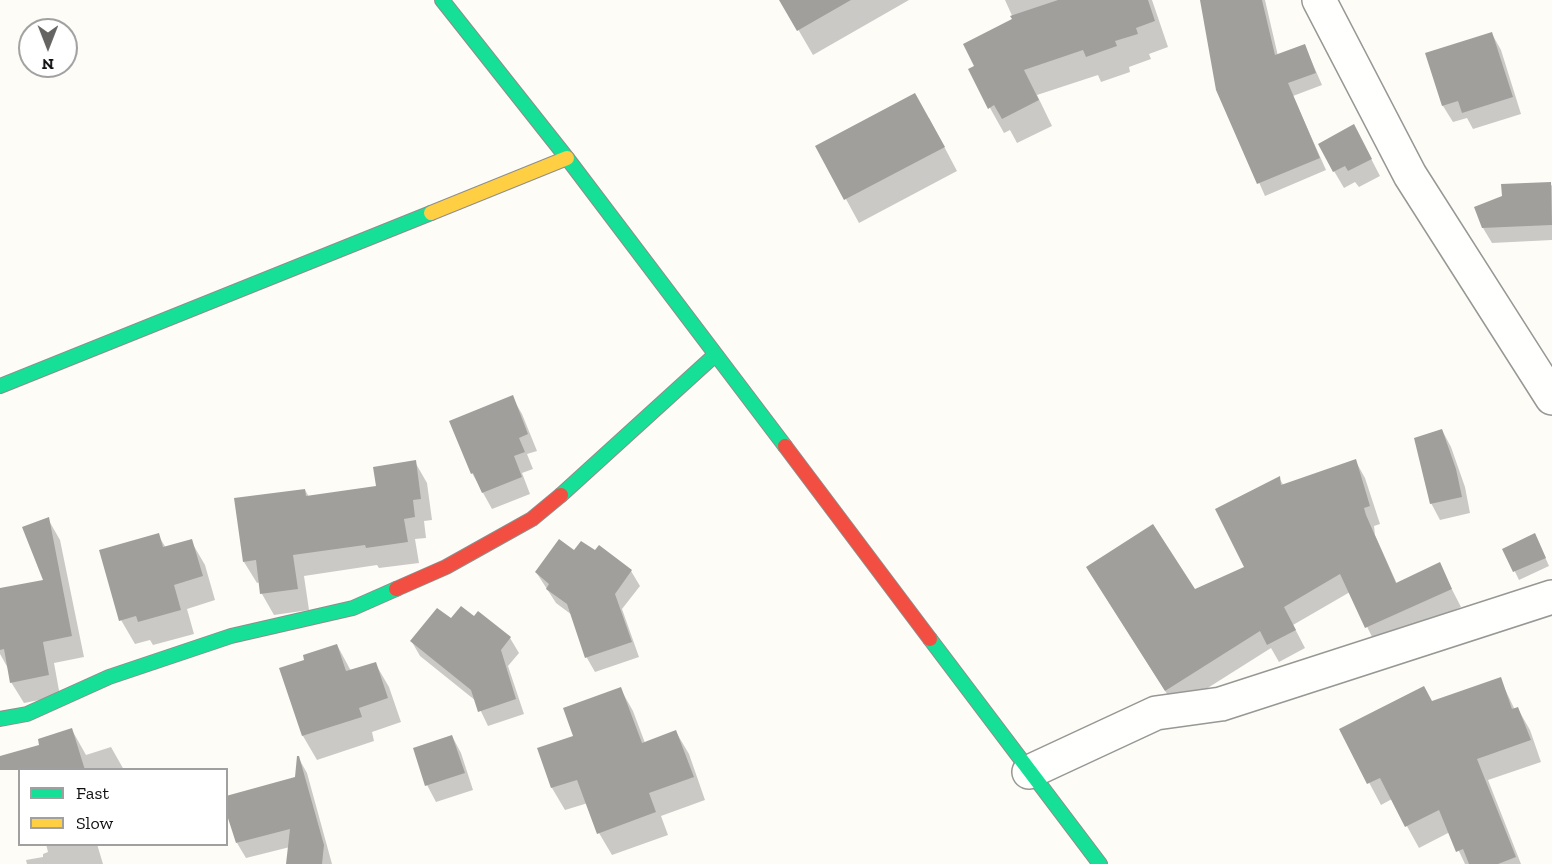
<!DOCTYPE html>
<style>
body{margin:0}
#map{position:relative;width:1552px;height:864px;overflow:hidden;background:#fdfcf7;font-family:"Zilla Slab",serif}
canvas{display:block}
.legend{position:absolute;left:18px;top:768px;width:210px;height:78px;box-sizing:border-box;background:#fff;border:2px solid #a0a0a0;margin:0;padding:8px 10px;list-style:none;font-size:18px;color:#111}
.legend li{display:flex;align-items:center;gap:12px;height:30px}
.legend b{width:30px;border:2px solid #a0a0a0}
.north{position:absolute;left:18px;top:18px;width:60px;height:60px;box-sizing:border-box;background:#fff;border:2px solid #a0a0a0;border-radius:50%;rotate:180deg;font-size:16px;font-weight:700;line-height:24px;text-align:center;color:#111}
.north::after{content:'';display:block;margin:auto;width:21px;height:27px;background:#646362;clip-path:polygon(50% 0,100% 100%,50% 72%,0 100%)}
</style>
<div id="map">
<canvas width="1552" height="864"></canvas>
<ul class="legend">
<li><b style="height:8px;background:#16e098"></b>Fast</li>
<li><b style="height:8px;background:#ffcf43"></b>Slow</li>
</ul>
<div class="north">N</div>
</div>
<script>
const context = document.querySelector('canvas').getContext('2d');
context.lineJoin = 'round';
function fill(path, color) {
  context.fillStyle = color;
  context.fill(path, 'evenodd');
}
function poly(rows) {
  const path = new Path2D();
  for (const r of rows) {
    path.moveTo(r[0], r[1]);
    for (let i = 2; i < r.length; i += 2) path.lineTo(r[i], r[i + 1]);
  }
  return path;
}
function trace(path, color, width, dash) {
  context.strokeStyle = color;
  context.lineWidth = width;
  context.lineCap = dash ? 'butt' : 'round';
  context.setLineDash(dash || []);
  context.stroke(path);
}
fill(poly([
 [781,0,909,0,813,55],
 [1005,0,1152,0,1168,47,1149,54,1151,59,1129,67,1130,72,1101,82,1098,75,1037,95,1052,126,1017,143,1010,130,1004,133,990,108,976,66,1014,20],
 [1202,0,1265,0,1278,56,1305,46,1322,85,1293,96,1326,170,1265,196,1218,90],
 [1492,34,1501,50,1521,114,1473,129,1467,118,1453,122,1443,106,1427,54],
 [929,118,957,171,859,223,817,146],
 [1363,143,1380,176,1359,187,1355,182,1344,188,1334,171],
 [1550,183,1552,186,1552,240,1492,243,1483,228],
 [512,397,522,414,537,451,527,454,533,469,522,473,530,494,492,509,472,473],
 [1442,430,1451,447,1465,487,1470,513,1440,520,1431,503],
 [1355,460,1365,478,1380,524,1374,526,1375,535,1397,584,1439,564,1461,607,1376,645,1350,592,1293,625,1305,648,1279,662,1271,648,1176,708,1098,585,1194,591,1246,568,1279,478,1284,486],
 [415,462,427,483,432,520,424,521,426,538,415,539,419,563,379,568,377,565,304,576,309,610,274,615,262,594,260,582,257,583,244,562,305,490,309,497,377,487],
 [48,519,60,540,84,657,54,663,60,696,24,703,11,682,9,670,0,654,0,590,45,581],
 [158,535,166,548,191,541,205,565,215,600,187,609,194,634,153,645,150,640,135,644,121,620],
 [1539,543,1549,566,1519,580,1504,549],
 [631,571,640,586,622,609,639,657,595,672,587,658,572,615,556,603,536,572],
 [478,613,510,638,519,653,508,666,524,714,488,726,476,701,420,656,412,642,451,620,474,618],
 [337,645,351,671,375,663,389,687,401,722,372,732,374,741,317,760,303,736,281,669,306,661],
 [1500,679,1515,710,1518,709,1530,730,1541,762,1488,780,1521,864,1465,864,1450,832,1419,848,1392,799,1381,805,1341,730,1432,703],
 [620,688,633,711,645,743,676,732,689,754,705,800,661,816,668,835,612,855,599,833,588,803,565,810,552,788,539,749,575,737],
 [72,730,86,755,111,747,124,770,27,770,41,746],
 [452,736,461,753,473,790,436,802,427,785],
 [298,757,307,773,332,864,288,864,290,847,246,858,237,843,296,779],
 [46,844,97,844,103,864,27,864,26,860,43,857,43,854,48,852]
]), '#0003');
fill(poly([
 [779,0,851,0,797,31],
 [1058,0,1148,0,1155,21,1136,28,1138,34,1115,41,1117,46,1086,57,1083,50,1024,70,1039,100,1002,119,994,105,988,109,968,69,974,66,963,44,1012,19,1010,16],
 [1200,0,1262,0,1275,55,1305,44,1316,73,1288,83,1320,158,1257,184,1216,90],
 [1492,32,1513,97,1462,113,1458,101,1442,106,1425,53],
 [915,93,945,147,844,200,815,146],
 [1354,124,1372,159,1348,171,1345,166,1333,172,1318,144],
 [1551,182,1552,225,1482,228,1474,207,1502,196,1501,184],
 [513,395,528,434,519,438,525,452,514,456,522,477,482,493,473,473,471,474,449,421],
 [1442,429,1456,469,1462,497,1430,504,1414,438],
 [1356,459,1370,506,1364,508,1366,515,1396,583,1440,562,1452,589,1365,628,1340,574,1284,607,1296,630,1267,645,1260,631,1165,691,1086,567,1153,524,1195,589,1244,567,1215,509,1280,476,1281,485],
 [416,460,421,499,413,500,415,517,404,519,408,542,366,548,365,545,293,555,298,589,260,594,256,560,243,562,234,498,305,489,306,496,376,486,373,467],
 [49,517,72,636,43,642,49,675,10,683,4,649,0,650,0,588,43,580,22,527],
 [159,533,163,547,192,539,203,576,174,585,181,610,138,622,136,616,119,621,99,550],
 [1535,533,1546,558,1513,572,1502,549],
 [559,539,574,550,581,541,595,550,599,545,632,570,615,594,632,642,585,658,567,604,546,589,549,584,535,572],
 [461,606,474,616,478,611,511,637,501,650,516,699,478,712,471,690,410,641,437,608,451,618],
 [337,644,346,671,376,662,388,698,359,708,362,717,302,736,279,668,304,660,303,655],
 [1501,677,1512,709,1518,707,1531,740,1477,759,1516,857,1498,864,1469,864,1463,849,1456,852,1439,810,1405,827,1380,778,1367,784,1339,729,1424,686,1432,701],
 [621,687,642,743,676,730,694,777,649,793,656,812,597,834,577,780,551,788,537,748,573,736,563,708],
 [72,728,85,770,0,770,0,756,39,745,38,739],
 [452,735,465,773,425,786,413,748],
 [297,756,299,756,324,845,322,864,286,864,290,829,236,843,226,812,226,796,295,777]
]), '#a19f9c');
const street = poly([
 [1319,0,1410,175,1552,398],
 [1029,772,1156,713,1221,704,1552,597]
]);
const fast = poly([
 [442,0,567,158,785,446],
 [0,386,431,213],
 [561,495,715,355],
 [930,639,1100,864],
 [0,719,27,714,109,677,231,636,353,608,396,589]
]);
const slow = poly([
 [431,213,567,158]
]);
const jam = poly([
 [785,446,930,639],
 [396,589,446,567,532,519,561,495]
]);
trace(street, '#979795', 36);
trace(fast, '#8e8d8b', 16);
trace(slow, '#8e8d8b', 16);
trace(jam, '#8e8d8b', 16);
trace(street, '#fffffe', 33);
trace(fast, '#16e098', 14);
trace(slow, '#ffcf43', 14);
trace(jam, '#f24e42', 14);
</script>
